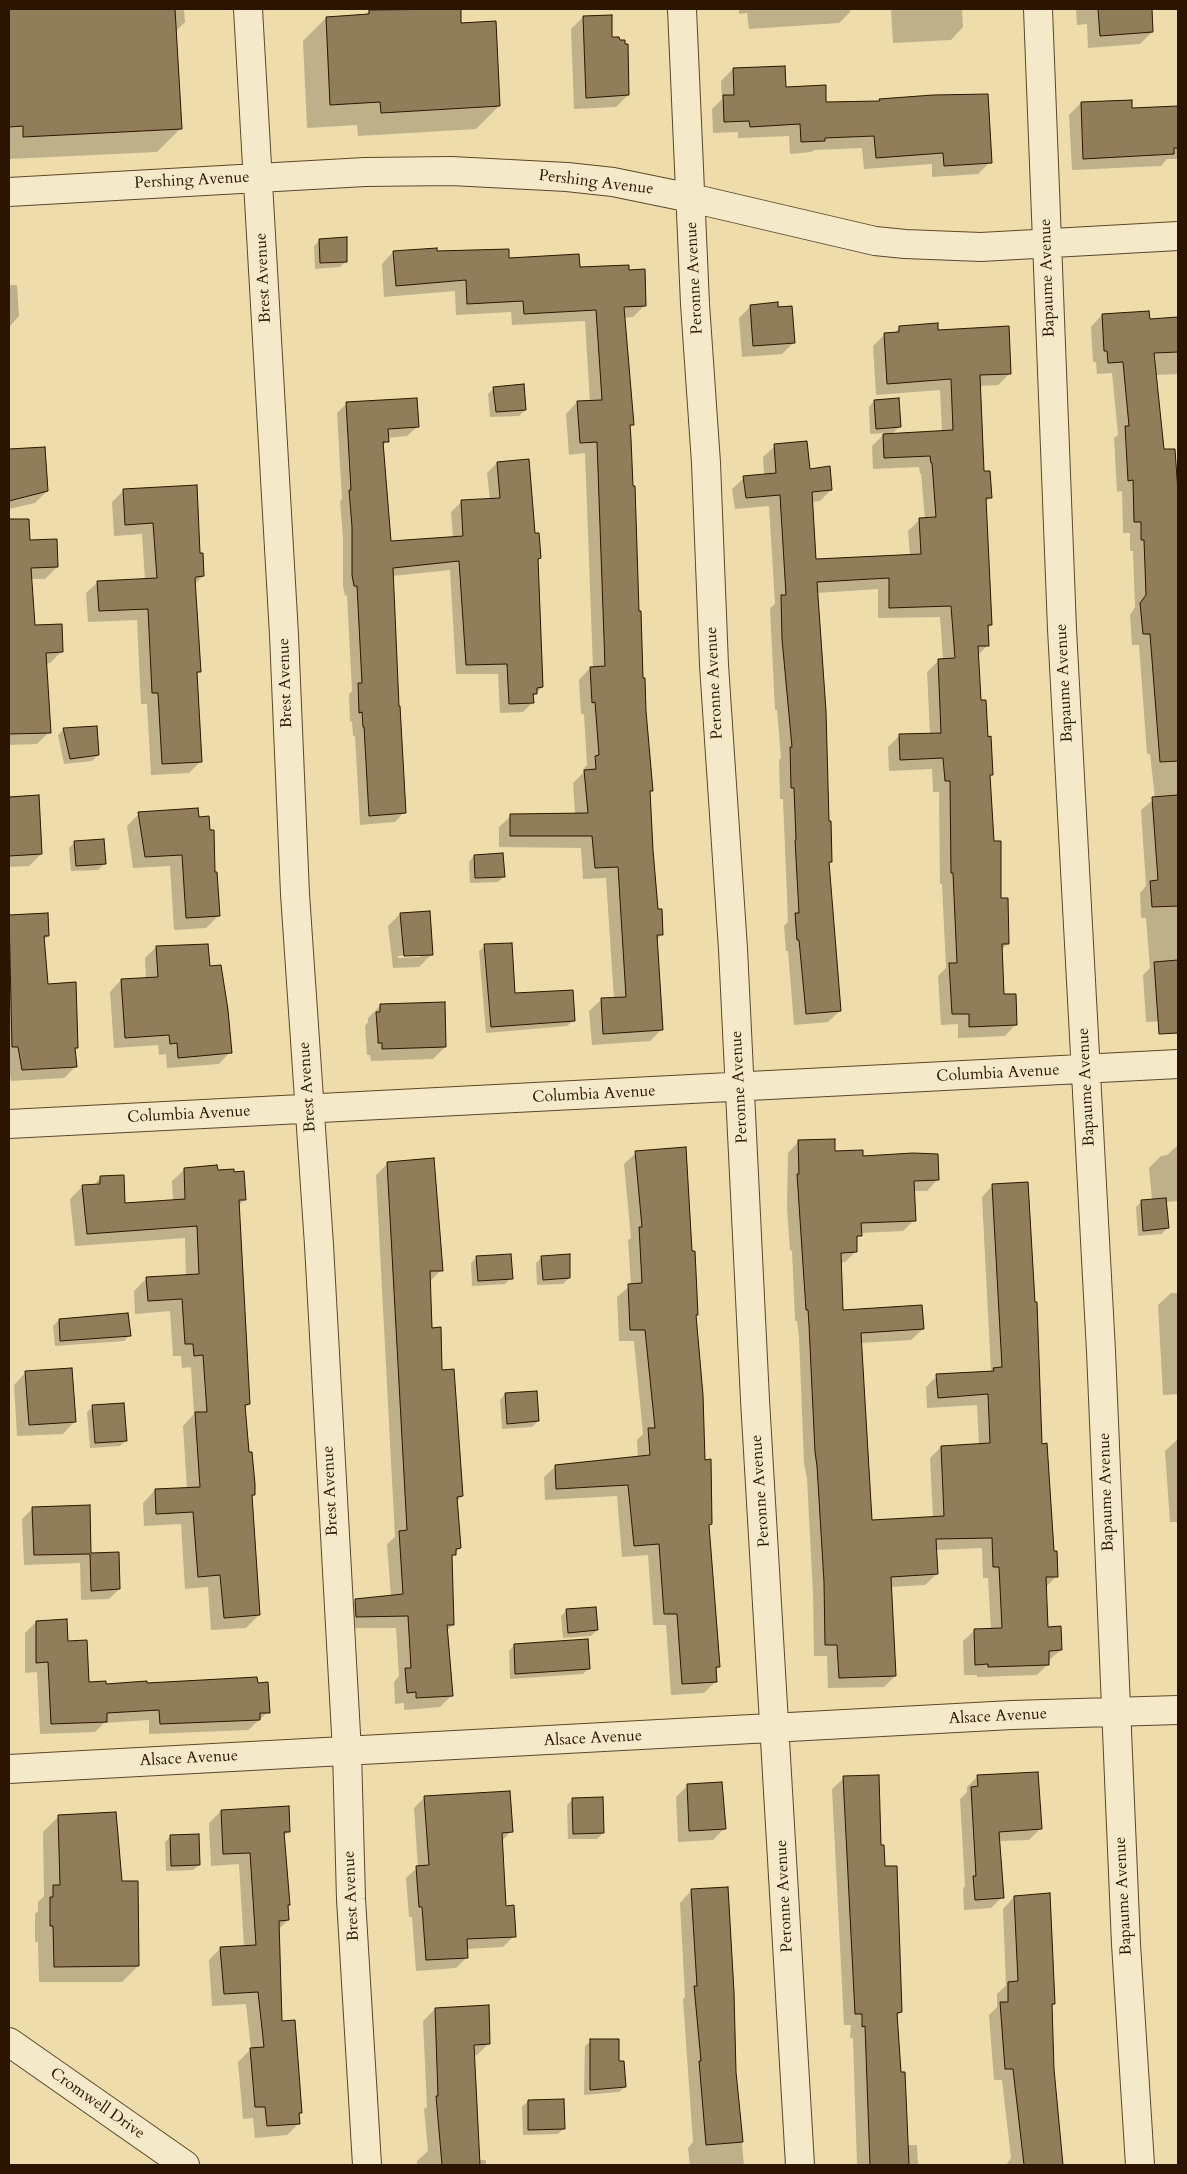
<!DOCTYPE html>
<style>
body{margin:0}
#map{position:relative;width:1187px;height:2174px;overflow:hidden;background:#eeddab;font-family:Cardo,serif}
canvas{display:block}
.frame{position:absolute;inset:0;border:10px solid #2b1500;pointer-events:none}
</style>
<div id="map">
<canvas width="1187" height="2174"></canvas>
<div class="frame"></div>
</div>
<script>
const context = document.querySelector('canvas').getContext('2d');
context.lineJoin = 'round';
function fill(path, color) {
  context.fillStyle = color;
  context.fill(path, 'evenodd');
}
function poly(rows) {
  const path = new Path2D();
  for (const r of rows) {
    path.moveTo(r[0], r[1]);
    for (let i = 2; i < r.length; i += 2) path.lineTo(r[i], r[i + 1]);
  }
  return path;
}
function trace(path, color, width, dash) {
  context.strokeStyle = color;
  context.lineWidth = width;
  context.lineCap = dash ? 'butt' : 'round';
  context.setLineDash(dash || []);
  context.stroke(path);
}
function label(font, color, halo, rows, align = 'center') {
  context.font = font + ' Cardo,serif';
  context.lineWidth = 4.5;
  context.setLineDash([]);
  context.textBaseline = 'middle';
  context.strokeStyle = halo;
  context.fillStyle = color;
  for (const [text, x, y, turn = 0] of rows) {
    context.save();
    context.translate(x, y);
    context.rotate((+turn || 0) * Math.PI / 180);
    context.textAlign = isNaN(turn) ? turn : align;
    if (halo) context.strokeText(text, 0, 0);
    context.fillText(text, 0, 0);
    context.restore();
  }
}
fill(poly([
 [9,9,184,9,185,22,175,32,180,129,157,152,9,159],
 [410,9,459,9,460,24,499,106,476,129,358,136,357,125,307,128,303,41,326,18,364,16,369,11],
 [739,9,850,9,850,12,839,23,749,29,747,13,739,14],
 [894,9,962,9,963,27,951,40,893,43,891,11],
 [1076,9,1150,9,1152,32,1140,44,1088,48,1087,24,1077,25],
 [583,17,611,38,628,95,616,107,574,109,571,29],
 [733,69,825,104,878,103,880,101,990,162,978,174,932,177,932,164,864,169,862,148,814,150,811,152,790,154,789,136,738,138,738,132,713,133,712,109,722,99,721,81],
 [1081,103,1131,109,1178,107,1178,159,1167,159,1161,166,1072,170,1069,115],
 [320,240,346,261,340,267,315,269,314,246],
 [393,252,436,253,579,269,628,271,645,305,633,317,624,318,633,424,629,428,642,680,651,791,649,793,657,910,662,934,656,940,661,1030,650,1041,592,1045,589,1011,601,1000,614,999,606,878,583,879,581,848,499,847,499,827,511,816,575,814,573,783,584,772,583,769,587,765,584,714,581,714,579,680,590,668,593,668,585,453,569,455,566,414,577,402,590,402,585,321,512,325,511,312,456,315,455,291,384,297,382,264],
 [9,285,17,285,19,316,9,327],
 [751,306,794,342,782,354,742,357,739,318],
 [1102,315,1149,320,1178,318,1178,374,1155,375,1163,451,1178,500,1178,1020,1146,1022,1143,975,1150,968,1146,918,1141,918,1140,893,1146,886,1141,810,1155,798,1150,754,1147,754,1139,645,1132,645,1130,615,1135,607,1133,551,1130,551,1130,533,1123,533,1122,491,1117,492,1114,438,1118,435,1112,373,1097,374,1096,362,1093,362,1091,327],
 [899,328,937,331,1010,373,998,385,979,386,982,473,991,497,985,503,991,625,987,629,988,645,977,656,980,701,991,775,989,777,993,842,999,900,1008,943,1001,950,1003,995,1016,1024,1005,1036,958,1038,958,1024,941,1025,938,976,946,968,942,884,940,884,939,792,933,792,932,769,889,771,888,747,900,735,930,734,927,672,939,660,943,660,940,617,878,618,878,589,817,593,828,822,831,861,828,864,840,1011,828,1022,794,1025,788,951,786,951,784,926,788,922,783,799,780,799,779,760,781,758,777,710,775,710,770,608,775,604,769,506,735,509,732,489,744,478,764,475,763,457,775,446,809,470,831,490,820,501,812,502,815,560,910,555,908,531,920,519,925,519,921,473,920,474,919,467,873,469,872,446,885,433,870,434,869,407,874,401,899,427,892,434,942,431,940,390,876,395,873,346,885,334,893,334],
 [494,388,525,410,519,416,490,417,488,394],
 [347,403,417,427,407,436,387,438,387,441,382,447,389,542,453,538,451,512,461,502,490,500,487,473,497,463,534,534,540,558,537,560,542,687,532,697,533,702,523,712,500,713,498,674,456,674,450,570,392,576,404,812,395,822,360,825,355,736,353,736,352,721,350,722,349,694,352,691,347,595,345,596,343,586,343,537,340,501,342,499,337,413],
 [44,448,47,491,35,503,9,509,9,450],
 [124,490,199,554,203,576,194,585,199,671,196,675,201,761,189,773,151,775,147,704,141,704,137,620,88,622,86,593,98,582,145,580,142,534,114,536,112,502],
 [56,540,57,567,45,579,31,579,34,626,62,651,50,663,45,664,49,732,37,744,9,745,9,543],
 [96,728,98,755,92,761,64,764,58,735,63,730],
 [38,796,41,854,29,866,9,867,9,798],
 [139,814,214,873,218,916,206,928,174,930,170,866,133,868,127,826],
 [75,842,104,864,98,870,71,871,69,848],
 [474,856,504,876,498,882,470,883,469,862],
 [47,914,48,936,43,941,47,986,77,1048,74,1050,76,1066,64,1078,11,1081,9,1071,9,917],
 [400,914,431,955,419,967,393,968,388,926],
 [420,954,420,957,398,958,398,956],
 [485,946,514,994,573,1021,567,1026,486,1033,479,951],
 [156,947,209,968,230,1052,219,1064,167,1068,166,1054,159,1055,158,1045,114,1048,110,992,121,980,146,979,145,958],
 [380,1006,445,1047,433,1059,371,1061,370,1055,367,1055,365,1026,368,1022,368,1018],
 [799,1141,938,1179,927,1191,913,1191,914,1220,903,1231,860,1233,856,1240,856,1251,845,1262,840,1263,842,1311,923,1329,911,1340,860,1343,870,1521,933,1518,930,1458,941,1447,979,1445,977,1405,927,1408,926,1387,937,1376,991,1372,982,1197,993,1185,1041,1445,1052,1553,1057,1576,1045,1588,1046,1628,1061,1650,1048,1661,1048,1664,1037,1675,977,1677,977,1675,964,1675,963,1641,975,1630,991,1630,988,1578,983,1578,982,1548,935,1550,937,1574,925,1585,890,1587,895,1676,884,1687,828,1688,827,1656,814,1656,813,1594,807,1478,804,1463,799,1337,797,1321,795,1321,792,1250,790,1251,787,1207,788,1153],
 [1178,1145,1178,1201,1165,1202,1167,1228,1162,1234,1138,1236,1136,1207,1142,1201,1152,1200,1149,1168,1161,1156,1167,1155],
 [636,1153,691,1252,697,1314,695,1316,704,1461,711,1524,707,1527,719,1667,715,1670,716,1681,704,1693,671,1695,666,1625,653,1625,648,1555,622,1557,617,1496,545,1500,544,1477,556,1466,638,1458,637,1440,643,1434,634,1341,619,1341,617,1297,631,1285,628,1240,631,1238,624,1164],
 [388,1163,441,1270,429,1282,431,1329,441,1371,462,1496,456,1502,460,1548,450,1559,453,1625,446,1631,452,1695,440,1707,404,1710,404,1703,395,1704,394,1682,399,1676,396,1628,345,1628,344,1612,356,1600,391,1597,387,1544,395,1537,376,1175],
 [185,1169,216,1171,245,1199,238,1206,249,1404,244,1409,247,1453,254,1495,251,1498,259,1615,246,1628,211,1630,208,1587,185,1589,181,1524,144,1526,143,1503,155,1490,187,1489,183,1426,194,1414,191,1367,182,1368,181,1356,173,1356,170,1311,135,1314,134,1291,147,1278,186,1276,185,1238,75,1246,70,1199,83,1186,93,1186,101,1177,123,1205,173,1201,172,1181],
 [477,1257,511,1278,505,1284,472,1286,471,1263],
 [542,1257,569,1278,563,1284,537,1285,536,1263],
 [1171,1293,1178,1293,1178,1394,1163,1395,1158,1305],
 [59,1320,129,1336,124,1341,55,1346,53,1326],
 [26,1372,75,1421,63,1434,17,1436,14,1385],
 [505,1394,538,1421,532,1427,502,1429,500,1400],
 [93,1407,126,1440,120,1446,90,1448,87,1412],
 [1178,1439,1178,1522,1170,1522,1165,1451],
 [89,1506,90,1554,119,1589,109,1599,81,1600,80,1563,24,1565,22,1519,32,1509],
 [567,1610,597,1630,591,1636,563,1638,561,1616],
 [36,1622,67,1642,88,1683,105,1685,146,1685,268,1712,248,1730,149,1734,149,1720,104,1723,95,1732,40,1734,37,1672,25,1673,25,1633],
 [514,1645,589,1668,583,1674,510,1679,509,1651],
 [978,1776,1040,1829,1029,1840,999,1841,1002,1897,991,1908,964,1910,963,1889,965,1886,960,1799,967,1792,967,1787],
 [844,1778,880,1846,901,2012,896,2017,907,2145,917,2145,918,2165,857,2165,853,2038,850,2038,851,2025,844,2025,832,1789],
 [688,1785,725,1828,713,1840,678,1842,676,1797],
 [425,1797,511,1831,501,1842,505,1907,514,1936,503,1947,466,1949,467,1957,456,1968,416,1971,412,1917,409,1917,406,1878,418,1867,414,1808],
 [573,1799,603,1833,597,1839,568,1839,567,1805],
 [221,1811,289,1831,283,1837,289,1905,287,1907,288,1920,278,1930,281,2022,301,2112,298,2115,299,2123,287,2135,255,2138,253,2118,243,2119,238,2062,251,2049,246,2004,212,2006,209,1960,221,1948,244,1947,239,1864,211,1866,209,1823],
 [59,1816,121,1882,138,1966,122,1982,39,1982,38,1942,35,1942,35,1914,38,1911,38,1902,44,1896,43,1832],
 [171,1836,199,1865,193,1870,166,1871,165,1842],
 [692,1890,735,2072,744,2165,690,2165,688,2148,693,2142,683,1999,685,1997,680,1903],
 [1014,1897,1054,2003,1051,2007,1052,2069,1060,2151,1062,2151,1062,2165,1006,2165,1011,2158,1002,2080,994,2080,989,2015,997,2007,997,1994,1006,1985,1003,1909],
 [435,2009,489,2043,477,2055,473,2056,479,2160,486,2160,486,2165,417,2165,417,2161,428,2151,424,2109,427,2107,423,2021],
 [591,2041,618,2063,625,2087,619,2092,584,2095,585,2046],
 [528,2101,564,2128,558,2134,523,2135,522,2107]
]), '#0003');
const building = poly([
 [9,9,175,9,182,129,23,137,23,126,9,127,9,9],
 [461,9,461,23,496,21,500,106,381,113,380,102,330,105,326,17,369,14,369,10,461,9],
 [1098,9,1152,9,1153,32,1100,36,1098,9],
 [612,15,612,37,619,37,620,40,625,40,625,44,628,44,629,95,586,98,583,16,612,15],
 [785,66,786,87,826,85,826,102,880,101,879,99,933,95,988,94,992,163,944,166,943,153,876,158,874,136,825,138,825,141,801,142,800,124,750,127,749,121,724,122,723,95,734,95,733,68,785,66],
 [1132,100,1132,108,1178,106,1178,148,1174,148,1174,154,1083,159,1081,102,1132,100],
 [347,237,347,262,320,263,319,239,347,237],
 [437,248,437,251,509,249,509,258,579,254,580,267,629,265,629,270,645,269,646,306,624,307,634,425,630,425,631,439,633,486,635,486,639,611,641,611,643,678,645,678,646,711,653,791,650,791,653,850,658,909,662,909,663,935,657,935,663,1030,603,1034,601,998,626,997,618,867,595,868,592,836,510,836,510,814,588,813,584,770,596,769,595,756,599,755,595,702,592,703,590,667,605,666,597,442,580,443,577,401,602,400,596,310,524,314,523,301,467,304,466,280,396,286,393,251,437,248],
 [778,302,778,307,792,306,795,343,753,346,750,305,778,302],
 [1149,311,1150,319,1178,317,1178,352,1154,353,1164,449,1175,449,1178,492,1178,761,1160,762,1150,634,1143,634,1140,603,1146,595,1144,540,1141,540,1141,522,1134,522,1133,480,1128,481,1125,426,1129,426,1123,362,1108,363,1107,351,1104,351,1102,314,1149,311],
 [938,323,938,330,1009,326,1011,374,980,375,984,471,990,471,992,498,986,498,992,625,988,625,989,646,978,646,981,700,986,700,988,737,991,736,993,775,990,775,994,841,1001,841,1001,898,1008,898,1009,944,1002,944,1004,994,1016,994,1017,1025,969,1027,969,1014,952,1014,949,963,957,963,953,873,951,873,950,781,945,781,943,758,900,760,899,734,941,733,938,659,955,658,951,606,889,608,889,578,817,582,826,711,829,821,831,821,832,862,829,862,841,1011,806,1014,799,940,797,940,795,913,799,913,795,840,796,840,794,788,791,788,790,747,792,747,782,639,781,595,786,595,780,495,746,498,743,476,776,473,774,444,807,441,810,469,830,466,832,490,812,492,816,559,921,554,919,518,936,517,932,463,931,463,930,456,884,458,883,434,953,430,951,379,887,384,884,333,899,332,899,326,938,323],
 [524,384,526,410,496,412,493,387,524,384],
 [417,398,419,427,388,429,389,442,383,442,391,541,463,536,461,500,500,498,497,462,529,459,535,533,539,533,541,558,538,559,543,687,537,688,537,694,533,694,534,703,509,704,507,664,466,665,459,561,393,568,399,706,400,706,406,813,369,816,364,727,363,727,362,712,359,713,358,683,362,683,357,586,354,586,352,575,352,527,349,490,351,490,346,402,417,398],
 [899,398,901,427,876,429,874,400,899,398],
 [45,447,48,491,9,501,9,449,45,447],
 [197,485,200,553,203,553,204,576,196,577,195,579,201,672,197,672,202,762,162,764,158,693,152,693,148,609,99,611,97,581,157,578,153,523,125,525,123,489,197,485],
 [9,519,29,519,30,540,57,539,58,567,31,568,35,625,62,624,63,652,46,653,51,733,9,734,9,519],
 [97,726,99,755,70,759,63,728,97,726],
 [39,795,42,854,9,856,9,797,39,795],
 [1178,795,1178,906,1152,907,1150,881,1158,880,1152,797,1178,795],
 [198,808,199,817,209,816,210,830,214,830,215,872,217,872,220,916,186,918,182,855,145,857,138,812,198,808],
 [104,839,106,864,76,866,74,841,104,839],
 [503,853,505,877,475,878,474,855,503,853],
 [430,911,433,955,404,956,400,913,430,911],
 [48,913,49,936,44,936,48,984,76,982,78,1048,75,1048,77,1067,22,1070,18,1047,12,1047,9,915,48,913],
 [512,943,515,993,573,990,575,1021,491,1027,484,944,512,943],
 [208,944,210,966,221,965,228,1010,232,1053,178,1058,177,1043,170,1044,169,1035,125,1038,121,979,158,977,156,946,208,944],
 [1178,960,1178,1033,1159,1034,1154,962,1178,960],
 [445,1002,446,1047,382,1049,382,1043,378,1043,378,1038,376,1012,380,1012,380,1004,445,1002],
 [835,1139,835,1151,863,1150,863,1156,913,1153,938,1154,939,1180,914,1181,916,1221,861,1223,862,1236,857,1236,857,1252,841,1253,843,1310,922,1305,924,1329,861,1333,872,1520,944,1516,941,1446,990,1443,988,1394,938,1398,936,1374,994,1371,993,1368,1002,1367,992,1184,1028,1182,1035,1302,1037,1302,1042,1444,1047,1443,1054,1551,1057,1551,1058,1577,1046,1577,1048,1627,1061,1626,1062,1650,1049,1651,1049,1665,988,1667,988,1664,975,1665,974,1629,1002,1628,999,1567,993,1567,992,1538,936,1539,938,1574,891,1577,896,1676,839,1678,837,1645,825,1645,824,1582,817,1466,815,1452,809,1325,808,1310,806,1310,797,1174,799,1174,798,1140,835,1139],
 [686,1147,692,1251,695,1251,698,1315,696,1315,703,1395,705,1460,711,1459,712,1524,709,1525,720,1667,716,1667,717,1682,682,1684,677,1614,664,1614,659,1544,634,1546,628,1485,556,1489,555,1465,650,1455,648,1428,655,1428,645,1330,630,1330,628,1284,642,1283,639,1227,642,1227,635,1151,686,1147],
 [434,1158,443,1271,430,1271,432,1328,441,1327,442,1370,454,1369,463,1496,457,1497,461,1548,456,1549,456,1555,452,1555,454,1625,447,1625,453,1696,416,1698,416,1692,407,1693,405,1668,411,1668,408,1616,356,1617,355,1599,403,1594,399,1531,407,1530,387,1162,434,1158],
 [217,1165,218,1170,234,1169,234,1172,244,1171,246,1200,239,1200,250,1404,245,1405,249,1452,252,1452,255,1484,255,1495,252,1495,260,1615,224,1618,220,1575,198,1577,193,1512,156,1514,155,1489,200,1487,195,1412,207,1412,203,1355,194,1356,193,1344,185,1344,182,1299,148,1301,146,1277,199,1274,197,1226,87,1234,82,1185,100,1184,100,1176,124,1175,125,1203,185,1199,184,1168,217,1165],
 [1166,1198,1169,1228,1143,1231,1141,1200,1166,1198],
 [511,1254,513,1279,478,1281,476,1256,511,1254],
 [570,1254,570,1278,543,1280,541,1256,570,1254],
 [128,1313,131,1336,60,1341,59,1319,128,1313],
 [72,1368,76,1422,29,1425,25,1371,72,1368],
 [537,1391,539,1421,507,1424,505,1393,537,1391],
 [124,1403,127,1441,95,1443,92,1405,124,1403],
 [90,1505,91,1553,119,1552,120,1589,91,1591,90,1554,34,1555,32,1507,90,1505],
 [596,1607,598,1630,568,1633,566,1609,596,1607],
 [67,1619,68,1641,87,1640,89,1682,106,1681,106,1684,147,1681,147,1683,257,1677,258,1683,268,1682,270,1713,260,1713,260,1720,160,1724,159,1710,107,1713,107,1722,51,1724,48,1662,36,1663,36,1621,67,1619],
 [588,1639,590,1669,515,1674,514,1644,588,1639],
 [1038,1772,1042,1829,999,1832,1004,1898,975,1900,973,1876,976,1876,971,1787,978,1786,977,1775,1038,1772],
 [879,1775,881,1845,884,1845,885,1866,897,1866,902,2012,897,2013,901,2072,905,2072,909,2165,870,2165,865,2026,862,2027,862,2014,855,2014,843,1776,879,1775],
 [722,1782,726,1829,689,1831,687,1784,722,1782],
 [510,1791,513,1832,502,1833,506,1906,514,1905,516,1937,467,1939,468,1958,426,1960,422,1907,419,1907,416,1866,429,1865,424,1796,510,1791],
 [603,1797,604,1833,573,1834,572,1798,603,1797],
 [289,1806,290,1832,284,1832,290,1905,288,1905,289,1920,279,1921,282,2021,295,2020,302,2113,299,2113,300,2124,267,2126,265,2107,255,2107,250,2048,264,2047,258,1992,224,1994,220,1947,256,1945,250,1853,223,1854,221,1810,289,1806],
 [116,1812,122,1881,138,1881,139,1966,54,1967,53,1926,50,1926,50,1897,53,1897,53,1885,60,1885,58,1815,116,1812],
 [199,1834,200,1865,171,1866,170,1835,199,1834],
 [728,1887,734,1992,736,2072,743,2142,706,2145,699,2061,701,2061,694,1986,697,1986,691,1889,728,1887],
 [1050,1893,1055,2004,1052,2004,1054,2069,1063,2165,1024,2165,1013,2069,1005,2069,1000,2002,1008,2002,1008,1982,1018,1981,1014,1896,1050,1893],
 [489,2005,490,2044,474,2045,480,2165,442,2165,436,2096,438,2096,435,2008,489,2005],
 [590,2039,619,2039,619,2061,624,2061,626,2087,590,2090,590,2039],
 [564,2099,565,2129,528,2130,528,2100,564,2099]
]);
fill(building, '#907d59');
trace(building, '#2b1500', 1);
const minor = poly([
 [248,9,284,635,295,894,319,1245,347,1752,351,1899,367,2165],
 [682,9,695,304,706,463,714,665,733,949,755,1400,800,2165],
 [1038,9,1062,629,1101,1351,1126,1944,1140,2165],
 [9,192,365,172,451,171,567,177,613,182,691,198,875,241,905,244,981,247,1178,236],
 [9,1124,1178,1064],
 [9,1769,1012,1715,1178,1710],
 [9,2042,185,2165]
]);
trace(minor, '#5c472b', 30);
trace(minor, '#f4e9c8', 28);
label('16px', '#2b1500', '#f4e9c8', [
 ["Pershing Avenue",192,181,-3],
 ["Pershing Avenue",596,183,7],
 ["Brest Avenue",264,278,-93],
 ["Peronne Avenue",695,278,-93],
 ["Bapaume Avenue",1048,278,-92],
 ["Brest Avenue",286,683,-92],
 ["Peronne Avenue",715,683,-93],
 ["Bapaume Avenue",1065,683,-93],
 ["Columbia Avenue",998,1074,-3],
 ["Brest Avenue",308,1087,-94],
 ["Peronne Avenue",740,1087,-93],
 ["Bapaume Avenue",1087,1087,-93],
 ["Columbia Avenue",594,1095,-3],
 ["Columbia Avenue",189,1115,-3],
 ["Brest Avenue",331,1491,-93],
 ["Peronne Avenue",761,1491,-94],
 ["Bapaume Avenue",1107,1492,-92],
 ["Alsace Avenue",998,1717,-3],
 ["Alsace Avenue",593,1739,-3],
 ["Alsace Avenue",189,1759,-3],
 ["Brest Avenue",352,1896,-93],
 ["Peronne Avenue",785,1896,-93],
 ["Bapaume Avenue",1124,1896,-93],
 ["Cromwell Drive",97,2104,35]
]);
</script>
